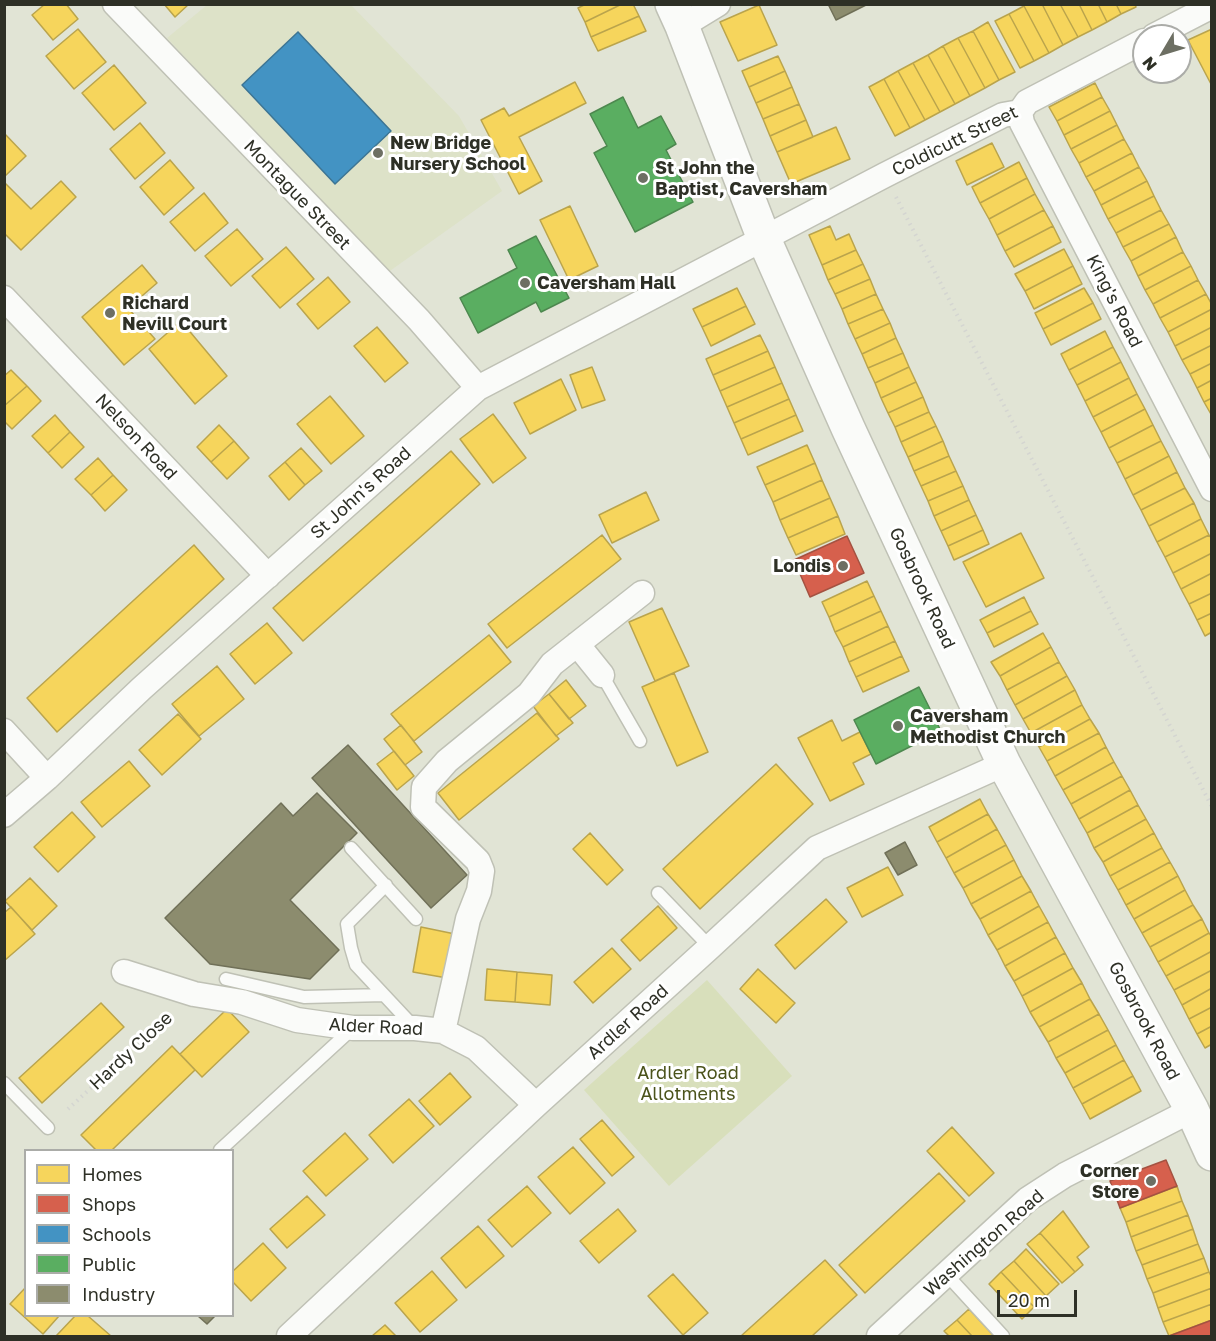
<!DOCTYPE html>
<style>
body{margin:0}
#map{position:relative;width:1216px;height:1341px;overflow:hidden;background:#e1e4d5;font-family:"Golos Text",sans-serif}
canvas{display:block}
.frame{position:absolute;inset:0;border:6px solid #2e3026;pointer-events:none}
.legend{position:absolute;left:24px;top:1149px;width:210px;height:168px;box-sizing:border-box;background:#fff;border:2px solid #abaca8;margin:0;padding:8px 10px;list-style:none;font-size:18px;color:#2e3026}
.legend li{display:flex;align-items:center;gap:12px;height:30px}
.legend b{width:30px;border:2px solid #abaca8}
.north{position:absolute;left:1132px;top:24px;width:60px;height:60px;box-sizing:border-box;background:#fff;border:2px solid #abaca8;border-radius:50%;rotate:232deg;font-size:16px;font-weight:700;line-height:24px;text-align:center;color:#2e3026}
.north::after{content:'';display:block;margin:auto;width:21px;height:27px;background:#6d6f63;clip-path:polygon(50% 0,100% 100%,50% 72%,0 100%)}
.scale{position:absolute;left:997px;top:1290px;width:80px;height:27px;box-sizing:border-box;border:3px solid #2e3026;border-top:0;padding-left:8px;font-size:18px;line-height:21px;white-space:nowrap;color:#2e3026;-webkit-text-stroke:4px #fff;paint-order:stroke}
</style>
<div id="map">
<canvas width="1216" height="1341"></canvas>
<div class="frame"></div>
<ul class="legend">
<li><b style="height:16px;background:#f6d55c"></b>Homes</li>
<li><b style="height:16px;background:#d6604d"></b>Shops</li>
<li><b style="height:16px;background:#4393c3"></b>Schools</li>
<li><b style="height:16px;background:#5aae61"></b>Public</li>
<li><b style="height:16px;background:#8c8c6e"></b>Industry</li>
</ul>
<div class="north">N</div>
<div class="scale">20 m</div>
</div>
<script>
const context = document.querySelector('canvas').getContext('2d');
context.lineJoin = 'round';
function fill(path, color) {
  context.fillStyle = color;
  context.fill(path, 'evenodd');
}
function poly(rows) {
  const path = new Path2D();
  for (const r of rows) {
    path.moveTo(r[0], r[1]);
    for (let i = 2; i < r.length; i += 2) path.lineTo(r[i], r[i + 1]);
  }
  return path;
}
function trace(path, color, width, dash) {
  context.strokeStyle = color;
  context.lineWidth = width;
  context.lineCap = dash ? 'butt' : 'round';
  context.setLineDash(dash || []);
  context.stroke(path);
}
function label(font, color, halo, rows, align = 'center') {
  context.font = font + ' "Golos Text",sans-serif';
  context.lineWidth = 6;
  context.setLineDash([]);
  context.textBaseline = 'middle';
  context.strokeStyle = halo;
  context.fillStyle = color;
  for (const [text, x, y, turn = 0] of rows) {
    context.save();
    context.translate(x, y);
    context.rotate((+turn || 0) * Math.PI / 180);
    context.textAlign = isNaN(turn) ? turn : align;
    if (halo) context.strokeText(text, 0, 0);
    context.fillText(text, 0, 0);
    context.restore();
  }
}
fill(poly([
 [207,5,351,5,459,116,502,191,387,273,167,38]
]), '#dde2c8');
fill(poly([
 [707,980,792,1076,669,1186,584,1090]
]), '#d8dfbb');
const homes = poly([
 [45,4,66,4,78,19,53,40,32,15,45,4],
 [164,4,189,4,175,17,164,4],
 [586,4,622,4,585,22,578,8,586,4],
 [622,4,633,4,639,16,591,37,585,22,622,4],
 [1026,4,1042,4,1063,45,1049,53,1024,6,1026,4],
 [1042,4,1060,4,1078,37,1063,45,1042,4],
 [1060,4,1079,4,1092,30,1078,37,1060,4],
 [1079,4,1098,4,1107,22,1092,30,1079,4],
 [1098,4,1116,4,1121,14,1107,22,1098,4],
 [1116,4,1135,4,1136,7,1121,14,1116,4],
 [759,5,777,45,738,61,720,22,759,5],
 [1024,6,1049,53,1034,61,1009,14,1024,6],
 [1009,14,1034,61,1020,68,995,21,1009,14],
 [639,16,646,31,598,51,591,37,639,16],
 [988,22,1015,72,999,80,973,31,988,22],
 [78,29,106,62,74,89,46,56,78,29],
 [1212,29,1212,86,1188,40,1212,29],
 [973,31,999,80,985,88,958,38,973,31],
 [958,38,985,88,970,96,943,46,958,38],
 [943,46,970,96,955,104,928,55,943,46],
 [928,55,955,104,940,112,913,63,928,55],
 [778,56,785,71,749,87,742,71,778,56],
 [913,63,940,112,925,120,898,71,913,63],
 [114,65,146,103,114,130,82,93,114,65],
 [785,71,792,87,756,103,749,87,785,71],
 [898,71,925,120,910,128,884,79,898,71],
 [884,79,910,128,895,136,869,87,884,79],
 [575,82,586,103,519,137,542,181,519,194,481,120,504,108,509,116,575,82],
 [1095,83,1102,97,1057,121,1049,107,1095,83],
 [792,87,799,104,763,119,756,103,792,87],
 [1102,97,1110,111,1064,135,1057,121,1102,97],
 [799,104,806,120,770,136,763,119,799,104],
 [1110,111,1117,125,1071,149,1064,135,1110,111],
 [806,120,813,137,777,152,770,136,806,120],
 [140,123,165,153,135,179,110,149,140,123],
 [1117,125,1124,139,1079,163,1071,149,1117,125],
 [836,127,850,159,791,184,777,152,836,127],
 [4,133,26,156,4,177,4,133],
 [1124,139,1132,153,1086,177,1079,163,1124,139],
 [992,143,1004,167,967,185,956,161,992,143],
 [1132,153,1139,167,1094,191,1086,177,1132,153],
 [170,160,194,188,164,215,140,187,170,160],
 [1019,162,1027,178,980,203,972,187,1019,162],
 [1139,167,1147,181,1101,205,1094,191,1139,167],
 [1027,178,1035,194,989,219,980,203,1027,178],
 [61,181,76,197,21,250,4,233,4,182,31,209,61,181],
 [1147,181,1154,196,1108,219,1101,205,1147,181],
 [204,193,228,223,195,251,170,222,204,193],
 [1035,194,1044,210,997,235,989,219,1035,194],
 [1154,196,1161,210,1116,233,1108,219,1154,196],
 [570,206,598,266,569,280,540,220,570,206],
 [1044,210,1053,226,1005,251,997,235,1044,210],
 [1161,210,1169,224,1123,247,1116,233,1161,210],
 [1169,224,1176,237,1131,261,1123,247,1169,224],
 [830,226,836,240,849,234,856,250,822,265,809,235,830,226],
 [1053,226,1061,242,1014,267,1005,251,1053,226],
 [237,229,263,259,231,286,205,256,237,229],
 [1176,237,1183,252,1138,276,1131,261,1176,237],
 [286,247,314,279,280,308,252,276,286,247],
 [1064,249,1073,266,1025,291,1015,274,1064,249],
 [856,250,863,264,828,280,822,265,856,250],
 [1183,252,1191,266,1145,290,1138,276,1183,252],
 [863,264,870,279,835,294,828,280,863,264],
 [142,265,157,283,128,308,155,339,124,365,82,317,142,265],
 [1073,266,1082,284,1034,309,1025,291,1073,266],
 [1191,266,1198,280,1153,304,1145,290,1191,266],
 [328,277,350,302,318,329,297,304,328,277],
 [870,279,876,294,842,309,835,294,870,279],
 [1198,280,1206,294,1160,318,1153,304,1198,280],
 [737,288,746,306,702,327,693,309,737,288],
 [1084,288,1093,303,1043,329,1035,313,1084,288],
 [876,294,883,309,848,324,842,309,876,294],
 [1206,294,1212,305,1212,309,1168,332,1160,318,1206,294],
 [1093,303,1101,319,1051,345,1043,329,1093,303],
 [746,306,755,324,711,346,702,327,746,306],
 [883,309,890,323,855,339,848,324,883,309],
 [1212,309,1212,327,1175,346,1168,332,1212,309],
 [181,321,227,376,195,404,149,349,181,321],
 [890,323,896,338,862,354,855,339,890,323],
 [377,327,408,363,385,382,354,346,377,327],
 [1212,327,1212,345,1182,360,1175,346,1212,327],
 [1105,331,1113,347,1069,370,1061,354,1105,331],
 [760,335,768,351,713,375,706,359,760,335],
 [896,338,903,353,868,368,862,354,896,338],
 [1212,345,1212,363,1190,374,1182,360,1212,345],
 [1113,347,1121,362,1077,385,1069,370,1113,347],
 [768,351,775,367,720,391,713,375,768,351],
 [903,353,909,367,875,383,868,368,903,353],
 [1121,362,1129,378,1085,401,1077,385,1121,362],
 [1212,363,1212,380,1197,388,1190,374,1212,363],
 [592,367,605,400,582,408,570,375,592,367],
 [775,367,782,383,727,407,720,391,775,367],
 [909,367,916,382,881,398,875,383,909,367],
 [11,370,27,386,4,406,4,376,11,370],
 [1129,378,1137,394,1093,417,1085,401,1129,378],
 [561,379,576,410,530,434,514,403,561,379],
 [1212,380,1212,398,1204,402,1197,388,1212,380],
 [916,382,923,397,888,413,881,398,916,382],
 [782,383,789,399,734,423,727,407,782,383],
 [27,386,41,401,12,429,4,421,4,406,27,386],
 [1137,394,1145,409,1101,432,1093,417,1137,394],
 [330,396,364,436,331,464,297,424,330,396],
 [923,397,929,412,895,427,888,413,923,397],
 [1212,398,1212,416,1204,402,1212,398],
 [789,399,796,415,741,439,734,423,789,399],
 [1145,409,1153,425,1109,448,1101,432,1145,409],
 [929,412,936,426,901,442,895,427,929,412],
 [493,414,526,458,493,483,460,439,493,414],
 [55,415,70,432,48,453,32,436,55,415],
 [796,415,803,431,748,455,741,439,796,415],
 [219,425,234,441,211,462,197,447,219,425],
 [1153,425,1161,441,1117,463,1109,448,1153,425],
 [936,426,943,441,908,457,901,442,936,426],
 [70,432,84,447,62,468,48,453,70,432],
 [234,441,249,458,227,479,211,462,234,441],
 [943,441,949,456,914,471,908,457,943,441],
 [1161,441,1169,456,1125,479,1117,463,1161,441],
 [807,445,815,463,765,485,757,467,807,445],
 [301,448,322,471,305,485,285,462,301,448],
 [451,451,480,484,303,641,273,608,451,451],
 [949,456,956,471,921,486,914,471,949,456],
 [1169,456,1177,472,1133,495,1125,479,1169,456],
 [98,458,113,475,91,495,75,479,98,458],
 [285,462,305,485,289,500,269,476,285,462],
 [815,463,822,480,773,502,765,485,815,463],
 [956,471,963,486,928,501,921,486,956,471],
 [1177,472,1185,488,1141,510,1133,495,1177,472],
 [113,475,127,490,105,511,91,495,113,475],
 [822,480,830,498,780,520,773,502,822,480],
 [963,486,969,500,934,516,928,501,963,486],
 [1185,488,1194,503,1149,526,1141,510,1185,488],
 [646,492,659,520,612,543,599,515,646,492],
 [830,498,838,516,788,538,780,520,830,498],
 [969,500,976,515,941,531,934,516,969,500],
 [1194,503,1201,519,1157,542,1149,526,1194,503],
 [976,515,983,530,948,546,941,531,976,515],
 [838,516,845,534,796,555,788,538,838,516],
 [1201,519,1209,535,1165,557,1157,542,1201,519],
 [983,530,989,544,954,560,948,546,983,530],
 [1021,533,1044,578,986,607,963,562,1021,533],
 [602,535,621,559,507,648,488,624,602,535],
 [1209,535,1212,539,1212,553,1173,573,1165,557,1209,535],
 [194,545,224,579,57,732,27,698,194,545],
 [1212,553,1212,573,1181,589,1173,573,1212,553],
 [1212,573,1212,593,1189,604,1181,589,1212,573],
 [867,581,874,596,829,617,822,602,867,581],
 [1212,593,1212,613,1197,620,1189,604,1212,593],
 [874,596,881,611,835,632,829,617,874,596],
 [1024,597,1031,611,987,633,980,620,1024,597],
 [662,608,689,666,655,681,629,622,662,608],
 [881,611,888,626,843,647,835,632,881,611],
 [1031,611,1038,624,994,647,987,633,1031,611],
 [1212,613,1212,632,1205,636,1197,620,1212,613],
 [267,623,292,653,255,684,230,654,267,623],
 [888,626,895,641,849,662,843,647,888,626],
 [1043,633,1051,647,1000,676,991,662,1043,633],
 [489,635,511,662,414,741,391,714,489,635],
 [895,641,902,656,856,677,849,662,895,641],
 [1051,647,1059,662,1007,690,1000,676,1051,647],
 [902,656,909,671,863,692,856,677,902,656],
 [1059,662,1067,676,1015,705,1007,690,1059,662],
 [217,666,244,699,199,736,172,704,217,666],
 [674,673,708,752,677,766,642,687,674,673],
 [1067,676,1075,690,1023,719,1015,705,1067,676],
 [566,680,586,706,569,719,549,694,566,680],
 [1075,690,1082,705,1031,733,1023,719,1075,690],
 [549,694,573,723,556,736,533,706,549,694],
 [1082,705,1090,719,1039,747,1031,733,1082,705],
 [537,713,559,739,459,820,438,793,537,713],
 [178,714,201,739,162,775,139,750,178,714],
 [1090,719,1099,733,1047,761,1039,747,1090,719],
 [832,720,842,741,860,732,871,754,853,763,864,784,830,801,798,738,832,720],
 [401,725,422,752,405,765,384,739,401,725],
 [1099,733,1106,747,1055,776,1047,761,1099,733],
 [1106,747,1114,762,1063,790,1055,776,1106,747],
 [394,751,414,776,397,790,377,764,394,751],
 [129,761,150,786,102,827,81,802,129,761],
 [1114,762,1122,776,1071,804,1063,790,1114,762],
 [776,764,813,804,700,909,663,869,776,764],
 [1122,776,1130,790,1079,819,1071,804,1122,776],
 [1130,790,1138,805,1087,833,1079,819,1130,790],
 [980,799,988,814,937,842,929,827,980,799],
 [1138,805,1146,819,1094,848,1087,833,1138,805],
 [72,812,95,837,58,872,34,847,72,812],
 [988,814,997,829,946,858,937,842,988,814],
 [1146,819,1154,833,1103,862,1094,848,1146,819],
 [997,829,1006,845,954,873,946,858,997,829],
 [590,833,623,870,607,885,573,849,590,833],
 [1154,833,1162,848,1110,876,1103,862,1154,833],
 [1006,845,1014,860,963,888,954,873,1006,845],
 [1162,848,1170,862,1118,890,1110,876,1162,848],
 [1014,860,1022,876,971,904,963,888,1014,860],
 [1170,862,1178,876,1126,905,1118,890,1170,862],
 [888,867,903,895,862,917,847,888,888,867],
 [1022,876,1031,891,980,919,971,904,1022,876],
 [1178,876,1185,890,1134,919,1126,905,1178,876],
 [30,878,57,906,32,930,5,901,30,878],
 [1185,890,1193,905,1142,933,1134,919,1185,890],
 [1031,891,1039,906,988,935,980,919,1031,891],
 [826,899,847,922,795,969,775,945,826,899],
 [1193,905,1202,919,1150,947,1142,933,1193,905],
 [658,906,677,928,640,961,621,940,658,906],
 [1039,906,1048,922,997,950,988,935,1039,906],
 [11,907,35,934,4,961,4,913,11,907],
 [1202,919,1209,933,1158,962,1150,947,1202,919],
 [1048,922,1056,937,1005,966,997,950,1048,922],
 [421,927,455,934,447,978,413,972,421,927],
 [1209,933,1212,937,1212,951,1166,976,1158,962,1209,933],
 [1056,937,1065,953,1014,981,1005,966,1056,937],
 [612,948,631,969,593,1003,574,982,612,948],
 [1212,951,1212,970,1174,990,1166,976,1212,951],
 [1065,953,1073,968,1022,996,1014,981,1065,953],
 [1073,968,1082,983,1030,1012,1022,996,1073,968],
 [487,969,517,972,515,1002,485,1000,487,969],
 [758,969,795,1003,776,1023,740,989,758,969],
 [1212,970,1212,988,1182,1005,1174,990,1212,970],
 [517,972,552,975,550,1005,515,1002,517,972],
 [1082,983,1090,999,1039,1027,1030,1012,1082,983],
 [1212,988,1212,1007,1189,1019,1182,1005,1212,988],
 [1090,999,1099,1014,1048,1042,1039,1027,1090,999],
 [101,1003,124,1027,42,1103,19,1078,101,1003],
 [1212,1007,1212,1026,1197,1034,1189,1019,1212,1007],
 [227,1009,249,1032,202,1077,180,1054,227,1009],
 [1099,1014,1108,1030,1056,1058,1048,1042,1099,1014],
 [1212,1026,1212,1044,1205,1048,1197,1034,1212,1026],
 [1108,1030,1116,1045,1065,1073,1056,1058,1108,1030],
 [1116,1045,1124,1060,1073,1088,1065,1073,1116,1045],
 [172,1046,195,1070,112,1150,96,1150,81,1135,172,1046],
 [1124,1060,1133,1076,1082,1104,1073,1088,1124,1060],
 [450,1073,471,1097,440,1125,419,1101,450,1073],
 [1133,1076,1141,1091,1090,1119,1082,1104,1133,1076],
 [409,1099,434,1126,393,1163,369,1135,409,1099],
 [602,1120,634,1157,612,1176,580,1139,602,1120],
 [952,1127,994,1173,969,1196,927,1151,952,1127],
 [345,1133,368,1159,326,1196,303,1171,345,1133],
 [573,1147,605,1183,570,1214,538,1177,573,1147],
 [939,1173,965,1201,865,1293,839,1265,939,1173],
 [527,1186,551,1213,512,1247,488,1220,527,1186],
 [1177,1186,1182,1201,1126,1222,1120,1208,1177,1186],
 [307,1196,325,1215,287,1248,270,1229,307,1196],
 [1182,1201,1188,1215,1131,1237,1126,1222,1182,1201],
 [618,1209,636,1231,599,1263,580,1241,618,1209],
 [1063,1211,1089,1247,1077,1257,1083,1265,1075,1272,1040,1233,1063,1211],
 [1188,1215,1193,1229,1136,1251,1131,1237,1188,1215],
 [478,1226,504,1256,466,1288,441,1258,478,1226],
 [1193,1229,1198,1244,1142,1265,1136,1251,1193,1229],
 [1040,1233,1075,1272,1062,1283,1027,1244,1040,1233],
 [263,1243,286,1268,251,1301,232,1281,232,1272,263,1243],
 [1198,1244,1204,1258,1147,1279,1142,1265,1198,1244],
 [1026,1249,1059,1284,1046,1296,1014,1261,1026,1249],
 [1204,1258,1209,1272,1153,1293,1147,1279,1204,1258],
 [825,1260,857,1295,812,1336,741,1336,825,1260],
 [1014,1261,1046,1296,1034,1307,1001,1272,1014,1261],
 [432,1271,457,1300,420,1332,395,1303,432,1271],
 [1001,1272,1034,1307,1022,1319,989,1284,1001,1272],
 [1209,1272,1212,1278,1212,1288,1158,1308,1153,1293,1209,1272],
 [673,1274,708,1313,683,1335,648,1296,673,1274],
 [26,1287,26,1316,59,1316,43,1334,10,1304,26,1287],
 [1212,1288,1212,1304,1163,1322,1158,1308,1212,1288],
 [1212,1304,1212,1320,1169,1336,1163,1322,1212,1304],
 [969,1309,994,1336,972,1336,957,1320,969,1309],
 [75,1316,88,1316,111,1336,56,1336,75,1316],
 [957,1320,972,1336,949,1336,944,1331,957,1320],
 [385,1325,396,1336,372,1336,385,1325]
]);
fill(homes, '#f6d55c');
trace(homes, '#baa44c', 1.5);
const shops = poly([
 [847,536,864,573,810,597,794,560,847,536],
 [1166,1160,1177,1186,1120,1208,1110,1181,1166,1160],
 [1212,1320,1212,1336,1169,1336,1212,1320]
]);
fill(shops, '#d6604d');
trace(shops, '#a45241', 1.5);
const schools = poly([
 [298,32,391,131,335,184,242,85,298,32]
]);
fill(schools, '#4393c3');
trace(schools, '#3d7594', 1.5);
const public = poly([
 [623,97,638,128,661,116,676,144,666,150,693,202,635,232,594,153,607,146,590,114,623,97],
 [536,236,569,298,541,312,536,302,478,333,460,298,517,268,508,250,536,236],
 [919,687,941,731,876,764,854,720,919,687]
]);
fill(public, '#5aae61');
trace(public, '#4d884f', 1.5);
const industry = poly([
 [828,4,868,4,836,20,828,4],
 [348,745,467,875,431,908,312,778,348,745],
 [317,793,357,833,290,900,339,950,310,979,210,964,165,918,281,803,293,816,317,793],
 [905,842,917,865,898,875,885,853,905,842],
 [198,1316,215,1316,207,1324,198,1316]
]);
fill(industry, '#8c8c6e');
trace(industry, '#707058', 1.5);
const service = poly([
 [602,675,640,741],
 [351,848,416,919],
 [386,885,347,924,351,948,356,965,414,1027],
 [658,893,710,947],
 [226,979,304,997,384,995],
 [4,1083,48,1128],
 [220,1150,353,1028],
 [947,1275,1003,1336]
]);
const minor = poly([
 [115,4,419,320,478,388],
 [682,26,718,4],
 [1154,36,1212,6],
 [1020,112,1022,123,1212,489],
 [4,298,268,576],
 [577,644,602,675],
 [4,731,47,778],
 [4,815,47,778,142,688,478,388,885,175,1003,115,1020,112,1027,102,1144,41],
 [124,972,194,994,242,1002,297,1020,353,1028,415,1028,443,1031,476,1048,536,1105],
 [443,1031,456,974,468,919,479,891,482,871,478,861,423,807,424,787,447,761,529,694,552,664,642,593],
 [289,1336,536,1105,710,947,817,848,1004,764],
 [879,1336,1028,1199,1065,1175,1192,1110]
]);
const secondary = poly([
 [672,4,682,26,764,239,848,428,1004,764,1192,1110,1212,1154]
]);
trace(service, '#bfc1b5', 15);
trace(minor, '#bfc1b5', 27);
trace(secondary, '#bfc1b5', 36);
trace(poly([
 [896,197,1212,807],
 [68,1109,173,1013]
]), '#d4d5d1', 4, [1.5, 4.5]);
trace(service, '#fafbf9', 12);
trace(minor, '#fafbf9', 24);
trace(secondary, '#fafbf9', 33);
for (const [x, y, r, color] of [
 [378,153,6,"#6d6f63"],
 [643,178,6,"#6d6f63"],
 [525,283,6,"#6d6f63"],
 [110,313,6,"#6d6f63"],
 [843,566,6,"#6d6f63"],
 [898,726,6,"#6d6f63"],
 [1151,1181,6,"#6d6f63"]
]) {
  const dot = new Path2D();
  dot.arc(x, y, r, 0, 2 * Math.PI);
  context.fillStyle = color;
  context.fill(dot);
  trace(dot, '#fff', 2);
}
label('18px', '#2e3026', '#fff', [
 ["Coldicutt Street",955,141,-26],
 ["Montague Street",297,195,46],
 ["King's Road",1114,301,63],
 ["Nelson Road",136,437,47],
 ["St John's Road",361,493,-42],
 ["Gosbrook Road",922,588,65],
 ["Gosbrook Road",1144,1021,62],
 ["Ardler Road",628,1022,-42],
 ["Alder Road",376,1027,3],
 ["Hardy Close",131,1051,-43],
 ["Washington Road",984,1243,-41]
]);
label('bold 18px', '#2e3026', '#fff', [
 ["New Bridge",390,143],
 ["Nursery School",390,164],
 ["St John the",655,168],
 ["Baptist, Caversham",655,189],
 ["Caversham Hall",537,283],
 ["Richard",122,303],
 ["Nevill Court",122,324],
 ["Londis",831,566,"right"],
 ["Caversham",910,716],
 ["Methodist Church",910,737],
 ["Corner",1139,1171,"right"],
 ["Store",1139,1192,"right"]
], 'left');
label('18px', '#4b531b', '#fff', [
 ["Ardler Road",688,1073],
 ["Allotments",688,1094]
]);
</script>
